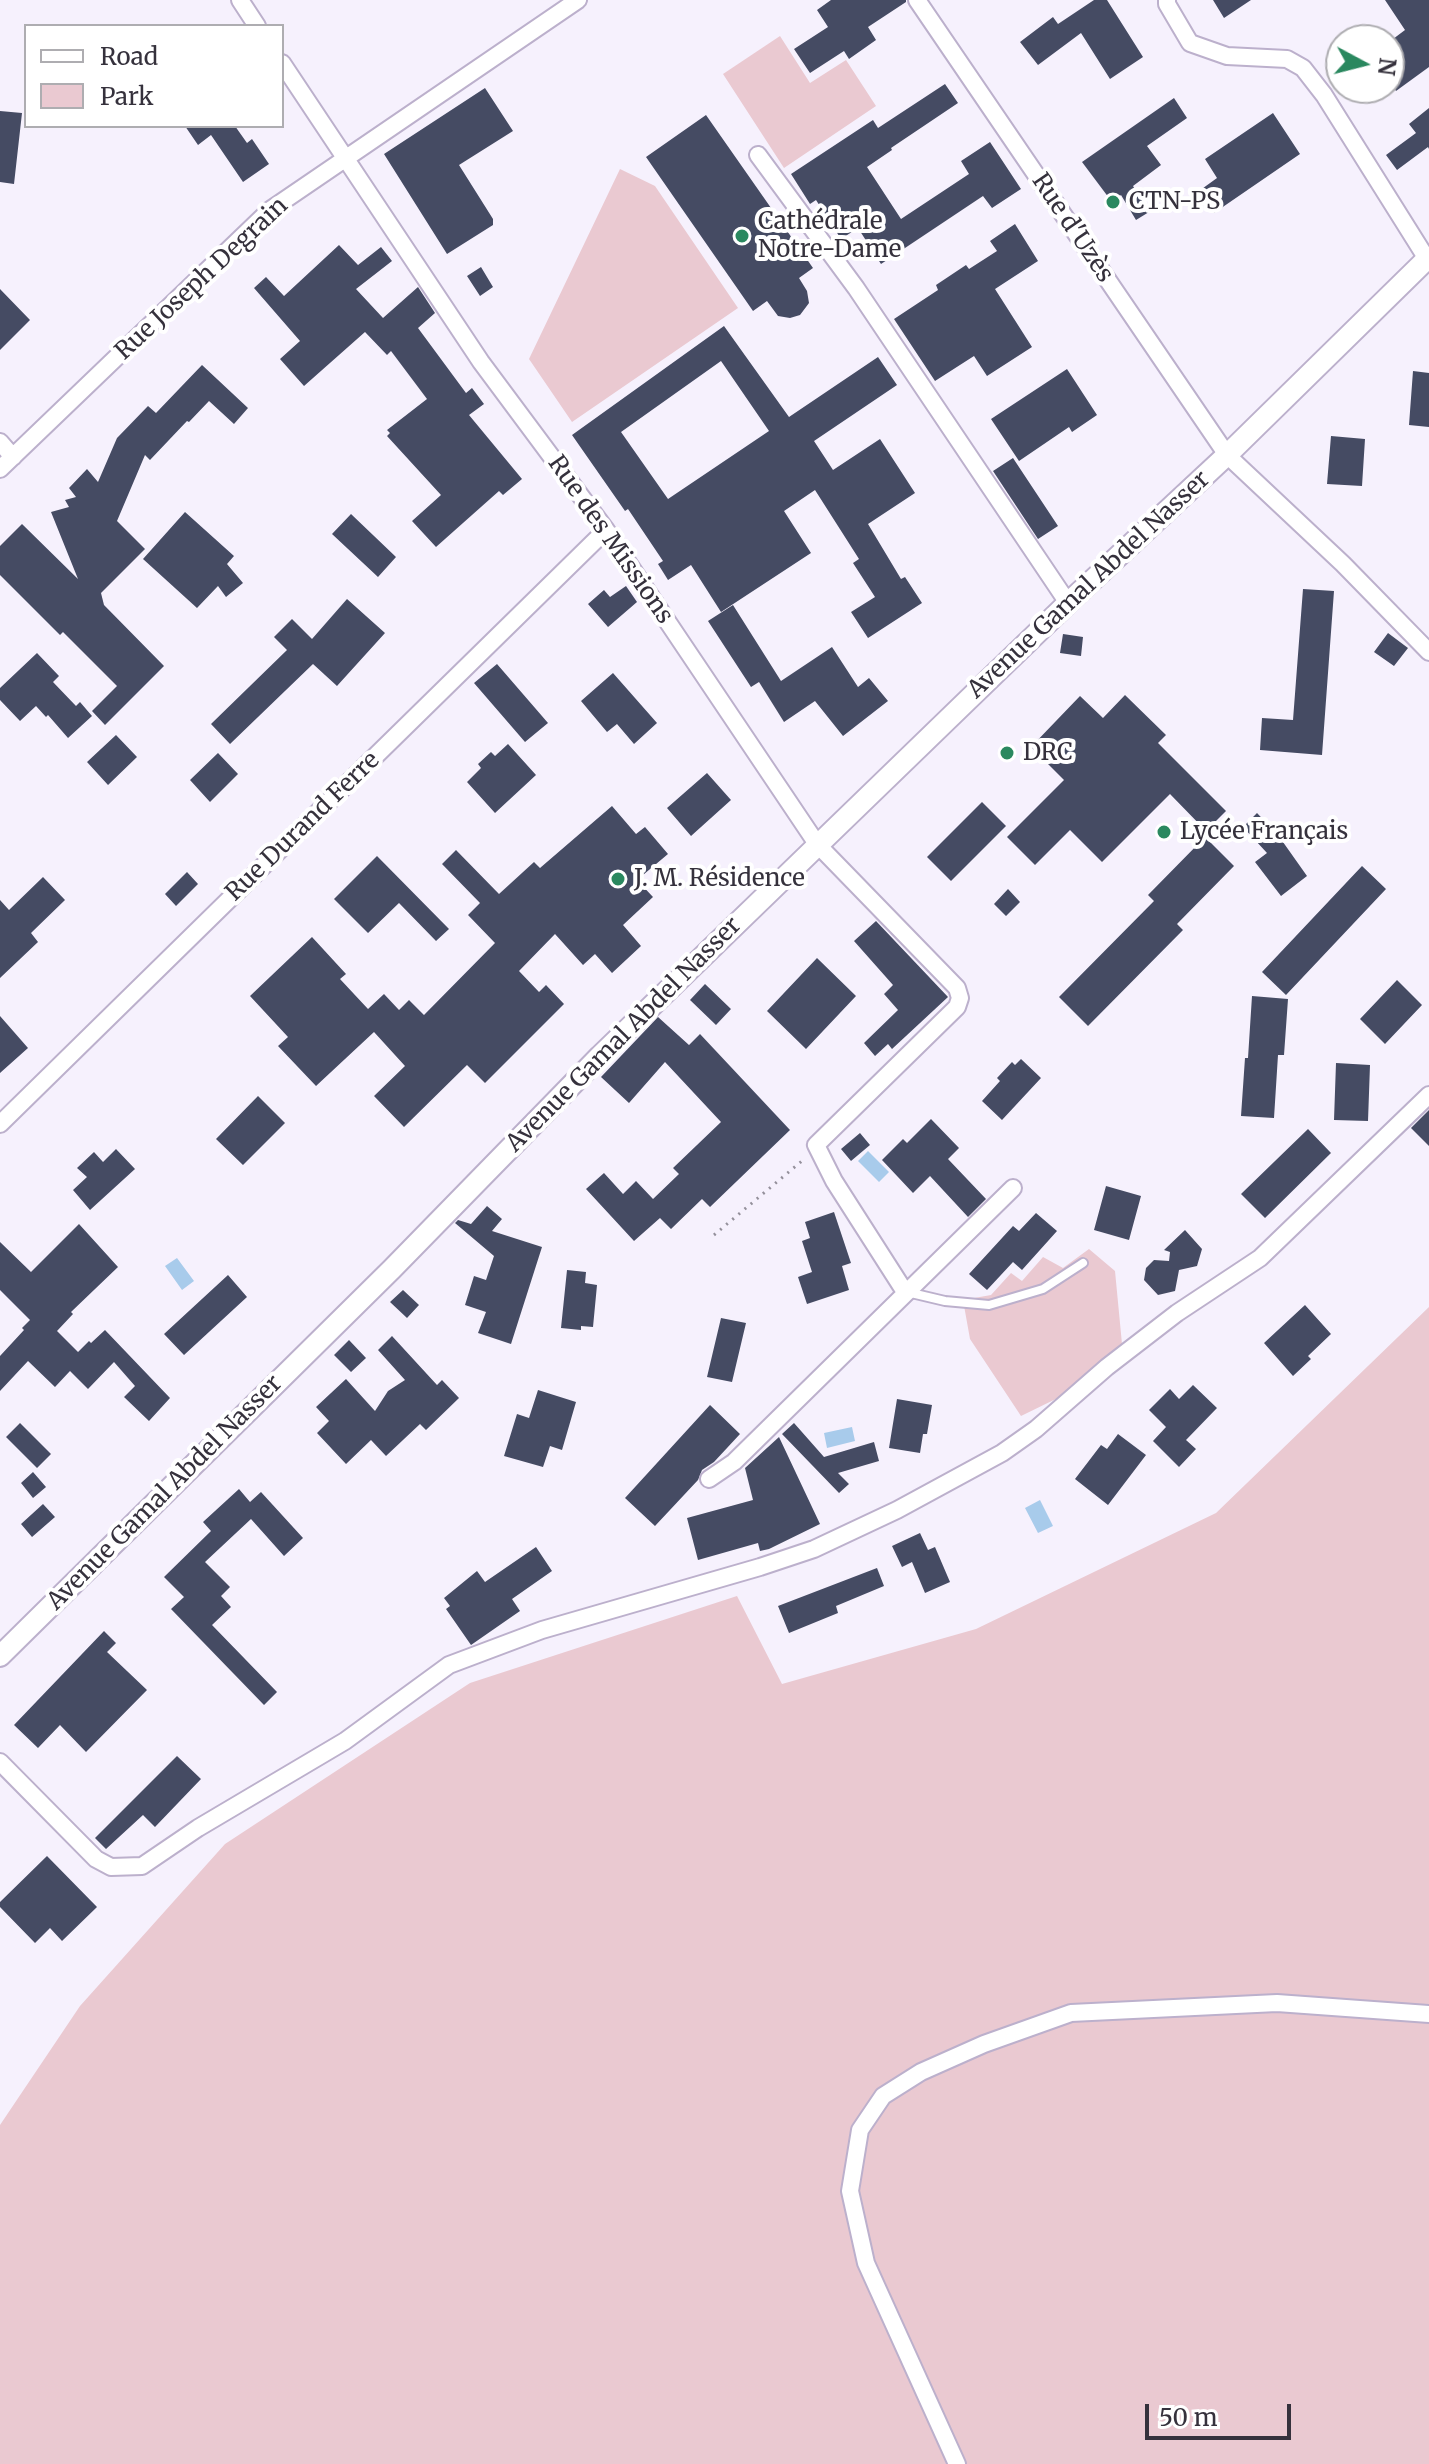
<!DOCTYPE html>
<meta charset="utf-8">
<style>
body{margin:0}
#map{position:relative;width:1429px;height:2464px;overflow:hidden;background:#f6f1fd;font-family:Merriweather,serif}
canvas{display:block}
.legend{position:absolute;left:24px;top:24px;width:260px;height:104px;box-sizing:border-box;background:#fff;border:2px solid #aeadb1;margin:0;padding:10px 14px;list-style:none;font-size:24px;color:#35313c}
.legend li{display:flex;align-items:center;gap:16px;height:40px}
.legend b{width:40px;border:2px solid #aeadb1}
.north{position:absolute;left:1325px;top:24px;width:80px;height:80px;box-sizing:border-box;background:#fff;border:2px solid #aeadb1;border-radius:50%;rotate:97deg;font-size:22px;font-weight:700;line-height:32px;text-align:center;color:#35313c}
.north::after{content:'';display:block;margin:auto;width:28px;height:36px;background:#2a885f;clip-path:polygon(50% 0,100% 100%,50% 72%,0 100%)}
.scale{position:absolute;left:1145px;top:2404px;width:146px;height:36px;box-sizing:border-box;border:4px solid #35313c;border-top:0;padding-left:10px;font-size:24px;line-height:28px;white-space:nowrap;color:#35313c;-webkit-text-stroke:6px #fff;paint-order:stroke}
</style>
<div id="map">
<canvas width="1429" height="2464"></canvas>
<ul class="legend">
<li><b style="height:10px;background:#fff"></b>Road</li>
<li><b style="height:22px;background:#eac9d1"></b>Park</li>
</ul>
<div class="north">N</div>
<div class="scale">50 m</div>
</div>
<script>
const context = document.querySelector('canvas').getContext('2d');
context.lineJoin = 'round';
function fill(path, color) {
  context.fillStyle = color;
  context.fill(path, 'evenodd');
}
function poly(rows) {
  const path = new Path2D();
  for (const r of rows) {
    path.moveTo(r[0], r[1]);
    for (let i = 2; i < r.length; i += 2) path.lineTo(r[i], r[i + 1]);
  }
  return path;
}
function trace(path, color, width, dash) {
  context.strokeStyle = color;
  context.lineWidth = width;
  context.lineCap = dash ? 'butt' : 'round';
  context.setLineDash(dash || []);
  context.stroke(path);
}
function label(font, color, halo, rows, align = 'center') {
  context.font = font + ' Merriweather,serif';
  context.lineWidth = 8;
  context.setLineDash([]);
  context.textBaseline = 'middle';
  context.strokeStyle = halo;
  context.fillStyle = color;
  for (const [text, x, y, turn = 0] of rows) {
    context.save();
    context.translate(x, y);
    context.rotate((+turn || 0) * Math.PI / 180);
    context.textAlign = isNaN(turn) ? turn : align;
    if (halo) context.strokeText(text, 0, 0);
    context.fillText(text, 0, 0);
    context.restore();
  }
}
fill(poly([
 [780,36,810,83,846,60,876,106,784,168,723,74],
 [620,169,655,186,738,308,572,422,529,359],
 [1089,1249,1115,1271,1122,1344,1064,1395,1021,1416,970,1339,963,1300,991,1295,1011,1273,1022,1281,1043,1257,1063,1268],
 [1429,1307,1429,2464,0,2464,0,2125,80,2006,225,1844,470,1683,737,1596,782,1684,976,1629,1216,1513]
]), '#eac9d1');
fill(poly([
 [868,1151,889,1172,879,1182,858,1161],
 [177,1258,194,1281,182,1290,165,1266],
 [852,1427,855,1441,827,1448,824,1433],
 [1040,1500,1053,1526,1038,1533,1025,1508]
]), '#a8cbeb');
fill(poly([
 [831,0,906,0,906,2,868,27,876,40,849,59,844,51,810,73,794,49,828,27,817,10],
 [1094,0,1107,0,1143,57,1110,79,1081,33,1038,65,1020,42,1053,17,1058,24],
 [1213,0,1251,0,1224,18],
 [1385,0,1429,0,1429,67,1396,91,1389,81,1389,42,1405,30],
 [945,84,958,103,891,148,892,150,867,167,901,219,969,174,961,161,990,142,1021,189,992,208,983,196,881,264,858,228,841,239,816,200,810,204,791,174,873,120,878,128],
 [485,88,513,131,459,165,493,219,493,225,447,254,384,154],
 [1174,98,1187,118,1147,146,1161,165,1133,186,1149,212,1136,220,1121,195,1112,202,1082,162],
 [1429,108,1429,149,1428,147,1397,170,1386,155,1416,133,1409,124],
 [0,111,22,113,14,184,0,182],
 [1273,113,1300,154,1214,213,1199,191,1217,178,1205,159],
 [706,115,813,268,799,278,807,291,809,303,800,315,790,318,778,316,767,301,753,311,646,157],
 [185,126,235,126,247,143,252,139,269,164,243,182,211,135,198,145],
 [1015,224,1038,261,995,289,1032,347,987,376,974,356,935,381,894,319,938,290,936,285,966,265,969,269,997,251,990,241],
 [339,245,358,265,381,247,392,261,356,289,383,318,418,287,435,313,418,328,466,393,472,388,484,404,469,415,522,479,503,495,499,491,436,547,412,521,441,495,387,436,390,433,387,430,427,399,391,351,387,355,365,332,304,386,280,359,300,341,254,288,266,277,284,296],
 [481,267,493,287,480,296,467,276],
 [0,289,30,320,0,350],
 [724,326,789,417,878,357,897,385,814,441,833,470,880,439,915,493,868,524,901,579,905,577,922,603,868,638,851,612,875,597,853,563,859,559,815,490,784,511,811,553,721,612,691,565,668,580,658,564,663,561,628,509,625,511,572,435],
 [721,361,769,431,668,499,621,432],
 [202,365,248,408,234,424,209,401,189,422,187,421,150,460,145,455,117,521,145,549,101,593,104,605,164,666,105,725,92,711,117,686,63,632,60,635,0,575,0,546,22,524,78,579,51,512,69,507,65,500,76,497,69,488,87,469,98,482,117,438,148,406,156,413],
 [1067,369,1097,415,1072,432,1069,427,1019,461,991,419],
 [1413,371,1429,373,1429,427,1409,425],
 [1331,436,1365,439,1362,486,1327,484],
 [1013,458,1058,526,1038,539,993,471],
 [185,512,234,556,227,564,243,583,226,597,218,586,197,608,143,559],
 [351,514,396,557,378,577,332,534],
 [626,586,637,602,608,627,588,604,604,590,610,597],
 [1303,589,1334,591,1322,755,1260,750,1262,718,1293,720],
 [347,599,385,633,337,686,313,664,230,744,211,724,287,650,274,637,292,619,312,639],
 [733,605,781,681,832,647,858,687,869,678,888,701,843,736,815,701,784,722,759,682,751,687,708,621],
 [1388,633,1408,648,1394,666,1374,652],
 [1063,634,1083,637,1081,656,1060,653],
 [37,653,59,676,53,682,76,706,80,702,92,716,68,738,48,715,46,717,36,706,20,721,0,700,0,688],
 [497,664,548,723,525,742,474,683],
 [613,673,657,723,634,744,617,724,607,732,581,701],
 [1125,695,1166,735,1158,743,1226,811,1206,831,1170,794,1102,862,1070,830,1035,865,1007,837,1064,780,1031,747,1080,696,1103,718],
 [116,735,137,757,108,785,87,762],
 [508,744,536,775,495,813,467,782,481,768,478,764,491,752,495,756],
 [218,753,238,774,210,802,190,780],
 [707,773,731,800,691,836,667,808],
 [982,802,1006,826,951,881,927,857],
 [612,806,636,834,645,827,668,854,637,880,653,897,623,925,641,946,612,973,595,954,583,965,555,934,519,971,539,992,546,985,564,1004,485,1083,467,1065,404,1127,374,1096,405,1066,374,1032,316,1086,278,1046,288,1037,250,996,312,937,346,974,340,979,368,1009,384,994,399,1010,409,1000,424,1015,495,943,468,915,480,903,442,864,456,850,499,894,534,862,540,868],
 [1257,813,1278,835,1307,876,1281,896,1255,862,1267,853,1243,827],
 [1205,837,1234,866,1177,924,1183,930,1088,1026,1059,997,1154,901,1148,895],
 [377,856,449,929,436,941,399,903,368,933,334,899],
 [1362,866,1386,889,1286,995,1262,972],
 [187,872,198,884,176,906,165,894],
 [43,877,65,900,31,933,38,942,0,978,0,900,9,910],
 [1008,889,1020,902,1006,916,994,904],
 [876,921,948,997,892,1049,888,1044,875,1056,864,1043,898,1010,884,994,893,985,854,941],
 [817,958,856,996,806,1049,767,1011],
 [1397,980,1422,1005,1385,1044,1360,1019],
 [705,984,731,1009,716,1025,690,1000],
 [1252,996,1288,999,1284,1055,1278,1055,1274,1118,1241,1116,1245,1058,1248,1058],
 [0,1016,28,1048,0,1073],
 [658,1017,689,1045,700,1034,790,1130,710,1207,702,1199,671,1229,660,1218,634,1241,586,1189,604,1173,623,1194,636,1181,653,1199,679,1174,673,1168,721,1122,665,1062,629,1103,601,1077],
 [1021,1059,1041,1078,1002,1120,982,1101,1000,1081,997,1078,1012,1062,1015,1065],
 [1336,1063,1370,1065,1368,1121,1334,1120],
 [258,1096,285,1123,243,1165,216,1139],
 [1429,1110,1429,1146,1411,1128],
 [931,1119,959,1148,948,1159,986,1199,968,1217,930,1176,913,1193,882,1160,903,1139,907,1143],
 [1308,1129,1331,1153,1265,1218,1241,1194],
 [860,1133,870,1145,851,1161,841,1149],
 [116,1149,135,1169,90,1210,73,1190,87,1177,77,1168,94,1152,103,1162],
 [1106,1186,1141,1196,1129,1240,1094,1230],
 [487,1206,502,1219,492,1231,542,1247,511,1344,478,1333,486,1312,465,1305,474,1276,486,1280,494,1256,455,1223,458,1220,471,1224],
 [834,1212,851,1263,842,1266,849,1290,807,1304,798,1277,812,1272,802,1241,810,1238,805,1222],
 [1036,1213,1057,1231,1022,1270,1013,1262,987,1290,969,1274,1013,1226,1019,1231],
 [79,1224,118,1267,71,1312,73,1314,57,1331,78,1352,89,1341,91,1343,105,1330,170,1398,149,1421,124,1397,135,1386,114,1362,88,1389,70,1371,55,1387,28,1361,0,1391,0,1356,24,1330,22,1328,30,1320,0,1290,0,1242,31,1272],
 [1185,1230,1202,1249,1197,1266,1179,1270,1175,1291,1158,1295,1144,1280,1146,1268,1154,1260,1169,1261,1170,1252,1164,1250],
 [567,1270,586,1272,585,1283,597,1285,593,1327,581,1326,581,1330,561,1328],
 [228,1275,247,1297,184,1355,164,1334],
 [403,1290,419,1305,407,1318,390,1302],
 [1305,1305,1331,1334,1308,1356,1311,1359,1293,1376,1264,1343],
 [721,1318,746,1323,732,1382,707,1377],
 [392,1336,437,1385,442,1380,459,1398,426,1430,420,1424,386,1456,371,1440,346,1464,317,1433,329,1421,316,1407,346,1379,375,1411,388,1391,405,1380,378,1350],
 [349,1340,366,1358,351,1372,334,1355],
 [1193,1385,1217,1408,1186,1440,1196,1449,1179,1467,1153,1441,1166,1427,1149,1410,1170,1389,1179,1399],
 [538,1390,576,1402,562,1450,550,1446,543,1467,504,1456,517,1414,529,1418],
 [897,1399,932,1405,927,1434,923,1434,920,1453,889,1448],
 [710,1405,740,1434,714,1462,702,1470,698,1480,655,1526,625,1498],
 [20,1423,51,1454,37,1468,6,1437],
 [794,1423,824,1457,874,1442,879,1461,838,1473,849,1484,839,1493,782,1434],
 [1118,1434,1146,1455,1108,1505,1075,1479,1101,1445,1107,1449],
 [779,1437,820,1524,769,1549,760,1551,758,1543,698,1560,687,1518,753,1500,745,1468],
 [33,1472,46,1487,33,1498,21,1483],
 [239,1489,250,1502,261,1492,303,1538,284,1556,251,1519,205,1562,230,1587,221,1596,231,1607,212,1625,277,1692,264,1705,171,1609,184,1597,164,1577,211,1531,203,1522],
 [43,1504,55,1517,32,1537,21,1524],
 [920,1533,928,1550,935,1547,950,1582,925,1593,912,1562,902,1567,892,1546],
 [536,1547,552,1571,512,1599,520,1611,471,1645,446,1609,450,1606,444,1598,477,1571,485,1582],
 [877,1568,884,1586,836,1606,838,1613,789,1633,778,1606],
 [104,1631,116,1643,107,1652,147,1690,86,1752,60,1725,38,1748,14,1725],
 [177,1756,201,1779,155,1827,143,1815,106,1849,95,1838],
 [47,1856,97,1907,62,1941,50,1928,35,1943,0,1907,0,1902]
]), '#454b63');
const service = poly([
 [907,1292,945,1301,989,1305,1043,1289,1083,1263]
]);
const minor = poly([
 [240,0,257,26],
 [917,0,1227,455,1343,564,1429,652],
 [1167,0,1167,4,1190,43,1227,56,1287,59,1303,68,1324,95,1427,259],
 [282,63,481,362,606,530,817,844,957,988,960,998,957,1007,816,1145,834,1181,905,1292],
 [758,155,856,288,1068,603],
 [0,442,13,457],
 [0,469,270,210,578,0],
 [0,1124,606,530],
 [709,1479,734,1462,1013,1188],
 [0,1762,96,1859,111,1867,142,1866,198,1828,345,1741,449,1665,542,1630,760,1567,814,1549,897,1510,1002,1453,1036,1429,1107,1367,1177,1313,1260,1258,1429,1095],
 [957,2464,866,2263,850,2191,860,2130,883,2096,921,2072,984,2044,1071,2013,1277,2003,1429,2014]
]);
const tertiary = poly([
 [0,1656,392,1269,600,1056,1068,603,1227,455,1429,257]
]);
trace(service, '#bcb0cc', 12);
trace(minor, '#bcb0cc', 20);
trace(tertiary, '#bcb0cc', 24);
trace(poly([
 [714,1235,803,1160]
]), '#94909b', 3, [2, 6]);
trace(service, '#fff', 8);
trace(minor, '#fff', 16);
trace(tertiary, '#fff', 20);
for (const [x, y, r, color] of [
 [1113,202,8,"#2a885f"],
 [742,236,8,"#2a885f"],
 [1007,753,8,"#2a885f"],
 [1164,832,8,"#2a885f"],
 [618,879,8,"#2a885f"]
]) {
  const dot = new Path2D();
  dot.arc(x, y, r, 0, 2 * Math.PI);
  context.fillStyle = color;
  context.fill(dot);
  trace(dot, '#fff', 3);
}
label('24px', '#35313c', '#fff', [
 ["CTN-PS",1129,202],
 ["Cathédrale",758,222],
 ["Notre-Dame",758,250],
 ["DRC",1023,753],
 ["Lycée Français",1180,832],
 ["J. M. Résidence",634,879]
], 'left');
label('24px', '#35313c', '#fff', [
 ["Rue d'Uzès",1072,228,56],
 ["Rue Joseph Degrain",202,279,-43],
 ["Rue des Missions",610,540,55],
 ["Avenue Gamal Abdel Nasser",1089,585,-43],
 ["Rue Durand Ferre",303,827,-44],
 ["Avenue Gamal Abdel Nasser",624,1035,-45],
 ["Avenue Gamal Abdel Nasser",165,1493,-45]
]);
</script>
